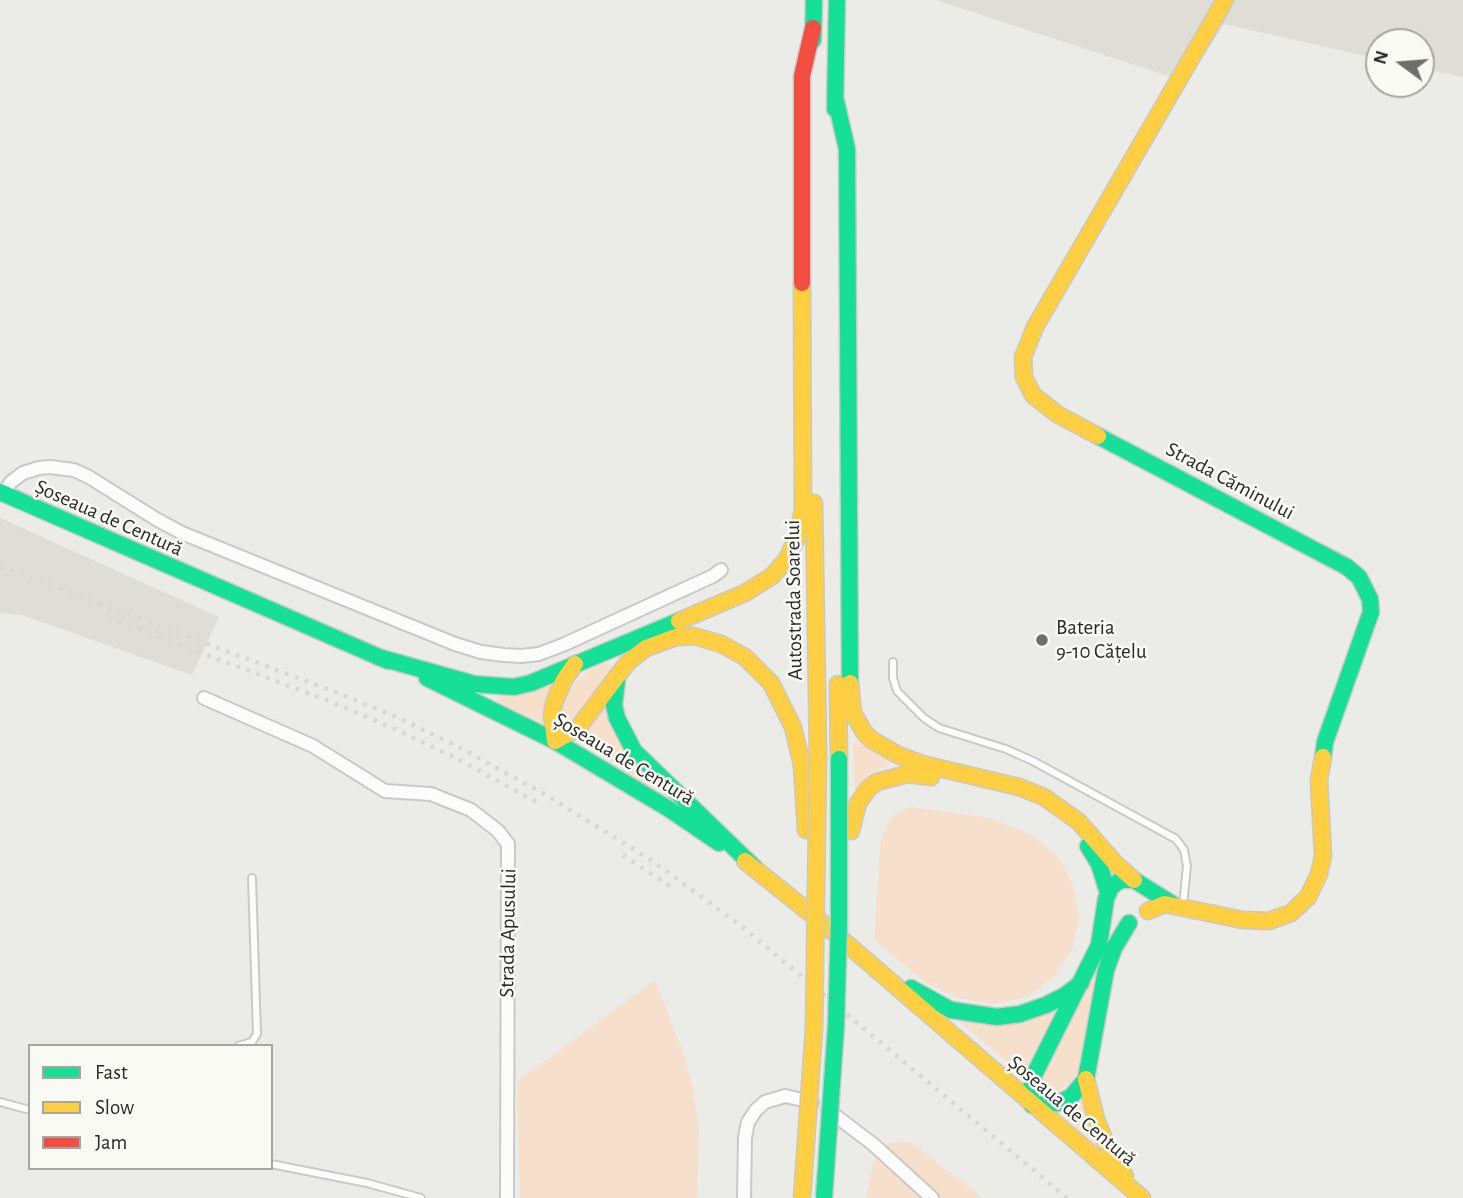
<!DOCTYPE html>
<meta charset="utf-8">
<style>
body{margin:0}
#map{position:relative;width:1463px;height:1198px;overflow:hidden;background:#ebebe8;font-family:"Alegreya Sans",sans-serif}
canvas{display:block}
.legend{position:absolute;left:28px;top:1044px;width:245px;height:126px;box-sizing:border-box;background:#fafaf4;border:2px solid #a7a7a2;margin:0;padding:9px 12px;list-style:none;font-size:21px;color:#2a2a28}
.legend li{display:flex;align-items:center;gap:14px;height:35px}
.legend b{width:35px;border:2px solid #a7a7a2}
.north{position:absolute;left:1365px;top:28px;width:70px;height:70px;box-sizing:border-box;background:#fafaf4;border:2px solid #a7a7a2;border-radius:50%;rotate:286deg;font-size:19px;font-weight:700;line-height:28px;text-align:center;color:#2a2a28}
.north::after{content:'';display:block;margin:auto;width:24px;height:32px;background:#6e6e6b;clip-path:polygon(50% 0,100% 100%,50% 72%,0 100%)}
</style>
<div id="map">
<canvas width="1463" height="1198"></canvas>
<ul class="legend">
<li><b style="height:9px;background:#16e098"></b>Fast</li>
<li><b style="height:9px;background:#ffcf43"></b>Slow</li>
<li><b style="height:9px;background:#f24e42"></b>Jam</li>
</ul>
<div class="north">N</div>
</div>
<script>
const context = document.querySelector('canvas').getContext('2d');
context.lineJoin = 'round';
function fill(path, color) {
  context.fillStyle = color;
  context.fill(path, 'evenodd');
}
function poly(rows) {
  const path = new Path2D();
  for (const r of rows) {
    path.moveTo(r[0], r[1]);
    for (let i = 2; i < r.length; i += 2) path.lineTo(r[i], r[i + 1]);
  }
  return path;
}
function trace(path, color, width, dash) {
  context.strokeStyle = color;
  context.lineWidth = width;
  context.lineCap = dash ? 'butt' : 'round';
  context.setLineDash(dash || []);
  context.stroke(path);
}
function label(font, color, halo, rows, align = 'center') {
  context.font = font + ' "Alegreya Sans",sans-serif';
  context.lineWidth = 5;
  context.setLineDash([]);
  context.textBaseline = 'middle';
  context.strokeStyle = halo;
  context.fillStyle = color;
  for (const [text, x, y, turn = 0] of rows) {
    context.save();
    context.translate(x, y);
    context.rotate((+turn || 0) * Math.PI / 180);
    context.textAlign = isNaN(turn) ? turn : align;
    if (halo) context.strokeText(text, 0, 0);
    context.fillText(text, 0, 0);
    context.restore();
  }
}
fill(poly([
 [936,0,1463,0,1463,77,1421,68,1421,42,1379,42,1379,59,1224,24,1187,82],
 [0,518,219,617,192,675,22,615,0,613]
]), '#deded7');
fill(poly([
 [604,663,614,666,616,669,565,728,559,709,572,686,593,667],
 [551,684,547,721,542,724,497,702,499,694],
 [604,708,660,789,655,790,583,743,582,738,600,710],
 [858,740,891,761,887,766,872,773,854,791,853,743],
 [910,807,990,818,1032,835,1059,858,1073,886,1079,917,1072,950,1054,976,1028,997,993,1004,958,998,926,983,874,940,881,840,888,822,898,812],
 [1096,972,1100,975,1083,1060,1078,1072,1071,1081,1057,1092,1049,1096,1038,1094,1036,1079,1090,974],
 [655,980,685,1058,694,1094,699,1132,697,1198,520,1198,517,1082],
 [1053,1007,1060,1009,1027,1074,1021,1074,953,1016],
 [1084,1099,1098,1142,1096,1147,1064,1121,1061,1116,1062,1110,1078,1100],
 [911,1142,983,1198,866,1198,874,1160,887,1143]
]), '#f6dfcb');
const lane = poly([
 [893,662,893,678,897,691,924,718,939,728,1006,749,1033,761,1176,839,1184,850,1187,866,1183,905],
 [238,1046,252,1042,257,1034,252,878],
 [0,1102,30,1110],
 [271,1164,367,1183,421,1198]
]);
const street = poly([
 [3,494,11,482,23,473,39,468,50,467,74,470,89,477,156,519,182,533,455,644,481,652,504,655,521,656,539,654,565,644,713,576,721,570],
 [204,698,313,746,385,791,431,794,471,810,498,831,508,844,507,1198],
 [828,1110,874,1145,932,1198],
 [744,1198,745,1137,748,1122,756,1110,765,1102,785,1096,812,1102]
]);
const fast = poly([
 [813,40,814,0],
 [835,97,847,149,850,683],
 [835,109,837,0],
 [1098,436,1347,567,1359,577,1370,599,1371,612,1325,742,1323,757],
 [0,492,388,661],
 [378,657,474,684,514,687,531,683,679,621],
 [427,678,555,741,669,809,719,843],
 [617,681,614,705,617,718,634,751,755,868],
 [1088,846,1099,864,1108,893],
 [1129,923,1114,948,1106,970,1086,1079,1071,1097,1058,1103,1032,1105,1030,1091,1035,1073,1099,945,1106,899,1111,887,1121,880,1134,880,1174,905],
 [911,988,951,1010,997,1017,1020,1014,1046,1005,1064,996,1081,983]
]);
const slow = poly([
 [1098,436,1057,414,1033,395,1024,377,1023,357,1035,327,1225,0],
 [814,503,818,756],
 [679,621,745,593,772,576,787,559,797,537,803,510,802,283],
 [575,664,564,680,554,703,552,715,555,741,578,728,628,662,646,648,676,637,694,636,721,644,745,657,771,683,793,727,802,765,806,830],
 [850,683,853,713,864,732,872,740,898,755,922,764,1019,787,1044,797,1079,822,1115,863,1134,880],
 [838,684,839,759],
 [851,831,858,803,868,789,877,782,908,774,931,777],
 [745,861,825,925,1142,1198],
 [1148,911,1165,904,1243,920,1269,921,1291,913,1308,897,1319,874,1323,856,1319,780,1323,757],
 [1086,1079,1096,1119,1105,1141,1125,1176]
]);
const jam = poly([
 [802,283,802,76,813,28]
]);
trace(lane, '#c9c9c7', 10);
trace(street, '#c9c9c7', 16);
trace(fast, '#c9c9c7', 19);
trace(slow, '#c9c9c7', 19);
trace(jam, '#c9c9c7', 19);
trace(lane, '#fcfcfc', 6);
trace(street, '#fcfcfc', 12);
trace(fast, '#16e098', 16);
trace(slow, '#ffcf43', 16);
trace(jam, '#f24e42', 16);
trace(poly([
 [0,566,338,693,401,719,457,746,546,795,651,860,740,925,1067,1198],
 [109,618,334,703,395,729,452,756,542,805],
 [623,855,670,886]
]), '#d7d7d6', 4.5, [3.5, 7]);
const fastBridge = poly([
 [824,1198,836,1026,839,924,839,759]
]);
const slowBridge = poly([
 [802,1198,814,1029,818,756]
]);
trace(fastBridge, '#c9c9c7', 19, []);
trace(slowBridge, '#c9c9c7', 19, []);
trace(fastBridge, '#16e098', 16);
trace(slowBridge, '#ffcf43', 16);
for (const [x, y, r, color] of [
 [1042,640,7,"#6e6e6b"]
]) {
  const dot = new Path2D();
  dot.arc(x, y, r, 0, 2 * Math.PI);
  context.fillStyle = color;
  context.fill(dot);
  trace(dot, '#fafaf4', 2.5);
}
label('21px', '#2a2a28', '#fafaf4', [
 ["Strada Căminului",1230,481,28],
 ["Șoseaua de Centură",109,518,24],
 ["Autostrada Soarelui",794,600,-91],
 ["Șoseaua de Centură",624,759,31],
 ["Strada Apusului",508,933,-89],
 ["Șoseaua de Centură",1072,1111,40]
]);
label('21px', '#2a2a28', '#fafaf4', [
 ["Bateria",1056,628],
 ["9-10 Cățelu",1056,652]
], 'left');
</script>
